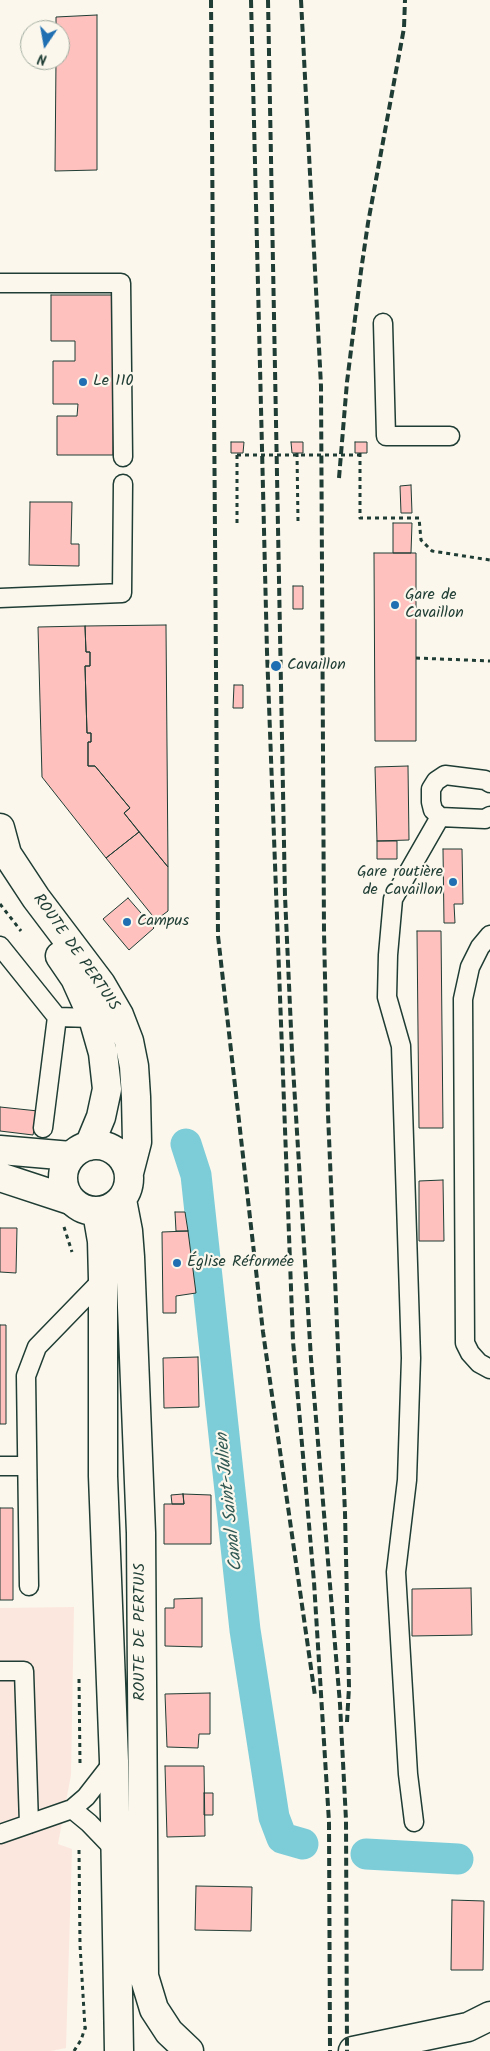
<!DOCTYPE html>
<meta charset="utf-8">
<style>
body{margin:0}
#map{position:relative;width:490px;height:2051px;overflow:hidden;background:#fbf7ec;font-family:Kalam,sans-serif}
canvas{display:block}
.north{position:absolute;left:20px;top:20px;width:50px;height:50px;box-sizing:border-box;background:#fbf7ec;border:1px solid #a3ada2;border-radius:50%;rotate:192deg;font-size:14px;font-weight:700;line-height:20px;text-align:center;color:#1f3d34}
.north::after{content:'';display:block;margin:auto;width:18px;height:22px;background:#1f6fb2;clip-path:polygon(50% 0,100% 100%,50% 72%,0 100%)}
</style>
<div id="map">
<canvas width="490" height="2051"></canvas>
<div class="north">N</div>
</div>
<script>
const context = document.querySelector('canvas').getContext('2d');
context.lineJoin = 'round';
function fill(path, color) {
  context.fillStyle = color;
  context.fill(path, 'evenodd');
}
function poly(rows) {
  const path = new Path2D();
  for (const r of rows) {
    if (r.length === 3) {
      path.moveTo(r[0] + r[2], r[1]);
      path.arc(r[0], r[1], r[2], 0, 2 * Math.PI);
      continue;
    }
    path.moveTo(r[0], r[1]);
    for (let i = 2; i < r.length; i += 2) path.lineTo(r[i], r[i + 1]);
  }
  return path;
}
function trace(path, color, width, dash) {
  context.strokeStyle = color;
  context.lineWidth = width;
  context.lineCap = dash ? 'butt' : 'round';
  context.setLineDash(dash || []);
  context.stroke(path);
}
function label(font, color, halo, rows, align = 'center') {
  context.font = font + ' Kalam,sans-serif';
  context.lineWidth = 4.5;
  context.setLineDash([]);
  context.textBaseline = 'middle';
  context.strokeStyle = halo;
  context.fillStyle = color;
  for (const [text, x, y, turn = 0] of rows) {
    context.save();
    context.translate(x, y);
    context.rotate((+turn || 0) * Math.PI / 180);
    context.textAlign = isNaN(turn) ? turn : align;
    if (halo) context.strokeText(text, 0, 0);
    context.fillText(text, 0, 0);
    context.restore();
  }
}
fill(poly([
 [74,1607,71,1775,58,1844,72,1849,66,2048,51,2051,0,2051,0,1608]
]), '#fce7de');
trace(poly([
 [186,1144,196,1175,245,1630,274,1817,282,1838,303,1844],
 [366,1854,458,1859]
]), '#7dcdd9', 31);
const building = poly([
 [97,15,97,170,55,171,56,60,60,60,60,30,56,30,56,17,97,15],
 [51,295,114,295,113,455,57,455,57,416,77,416,78,404,53,404,53,361,75,361,75,341,51,341,51,295],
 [231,442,244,442,243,453,231,453,231,442],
 [291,442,303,442,303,453,292,453,291,442],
 [355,442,367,442,367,453,355,453,355,442],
 [411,485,412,513,401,513,400,486,411,485],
 [30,502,72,502,71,544,79,544,79,566,29,565,30,502],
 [393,523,412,523,411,553,393,553,393,523],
 [374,553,416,553,416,741,375,741,374,553],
 [293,586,303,586,303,609,293,609,293,586],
 [166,625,168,867,124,813,130,808,95,766,88,766,88,742,91,742,91,733,87,733,85,666,90,666,90,652,86,652,85,626,166,625],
 [85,626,86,652,90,652,90,666,85,666,87,733,91,733,91,742,88,742,88,766,95,766,130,808,124,813,139,832,106,858,42,777,38,627,85,626],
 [234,685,243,685,243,708,233,708,234,685],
 [408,766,409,840,377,841,375,767,408,766],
 [139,832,168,867,168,911,156,920,106,858,139,832],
 [377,841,397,841,397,859,377,859,377,841],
 [443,849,462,849,463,904,454,904,455,923,444,923,443,849],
 [128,898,154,928,129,950,103,919,128,898],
 [417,931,441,931,443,1128,419,1128,417,931],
 [0,1107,38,1111,33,1135,0,1131,0,1107],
 [443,1180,444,1241,419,1241,419,1181,443,1180],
 [175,1212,185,1212,188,1231,176,1231,175,1212],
 [0,1228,17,1228,16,1273,0,1272,0,1228],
 [188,1231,196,1293,176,1296,176,1313,163,1313,162,1232,188,1231],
 [0,1325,6,1325,6,1424,0,1424,0,1325],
 [198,1357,199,1407,164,1408,163,1358,198,1357],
 [183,1494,211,1495,211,1544,164,1544,164,1504,184,1504,183,1494],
 [183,1494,184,1504,172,1504,171,1495,183,1494],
 [0,1508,13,1508,13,1600,0,1600,0,1508],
 [471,1588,472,1635,412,1636,412,1589,471,1588],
 [202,1598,202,1647,165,1646,165,1608,174,1608,174,1599,202,1598],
 [210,1693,210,1734,199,1734,198,1748,167,1747,165,1694,210,1693],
 [165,1766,204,1766,205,1836,167,1837,165,1766],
 [204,1793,213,1793,213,1815,204,1815,204,1793],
 [196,1886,252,1887,251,1931,195,1930,196,1886],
 [452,1900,484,1901,483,1970,451,1970,452,1900]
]);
fill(building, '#fec1be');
trace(building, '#1f3d34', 1);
const service = poly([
 [0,283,121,283,123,457],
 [383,323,386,436,450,436],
 [0,598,122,593,123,484],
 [490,783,485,780,445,775,436,781,431,789,431,802,433,810,440,817,485,819,490,816],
 [490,935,480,947,470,967,463,999,465,1343,470,1353,479,1363,490,1369],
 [0,946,57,1017,93,1018],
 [43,1128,57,1017],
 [0,1466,27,1466],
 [29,1586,26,1376,37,1347,103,1279],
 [0,1671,24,1671,29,1824],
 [72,1809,89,1823,114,1849],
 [414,1822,408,1774,396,1572,407,1480,411,1358,401,1046,387,997,388,955,393,899,440,817],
 [0,1834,72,1809,86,1797,114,1761]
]);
const tertiary = poly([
 [0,1150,71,1156],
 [0,1177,70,1200]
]);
const secondary = poly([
 [0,828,7,854,36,898,101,984,119,1015,129,1041,134,1066,136,1097,137,1142,129,1173],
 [60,956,75,978,93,1018,103,1053,107,1089,101,1117,89,1146],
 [96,1178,33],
 [122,1200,128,1231,130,1257,141,1533,144,1976,154,2009,169,2032,189,2051],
 [97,1212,102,1241,103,1279,103,1476,114,1761,119,2051],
 [353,2051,468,2027,490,2016]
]);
trace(service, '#1f3d34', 21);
trace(tertiary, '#1f3d34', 31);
trace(secondary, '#1f3d34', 31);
trace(poly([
 [297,453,298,521],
 [360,453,360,518,419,518,421,540,432,551,490,560],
 [237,523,237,453],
 [416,658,490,661],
 [0,904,21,931],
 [64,1227,72,1252],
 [79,1679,80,1763],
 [79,1850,80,1945,85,2028,90,2028],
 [74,2051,81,2040,85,2028]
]), '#1f3d34', 3, [4, 4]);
trace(service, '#fbf7ec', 18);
trace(tertiary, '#fbf7ec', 28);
trace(secondary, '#fbf7ec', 28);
trace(poly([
 [211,0,218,936,263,1332,315,1696],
 [251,0,267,652,293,1341,314,1582,329,1822,330,2051],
 [268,0,285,896,292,1051,311,1359,340,1704,346,1820,347,2051],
 [301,0,321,386,324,932,328,1114,345,1513,349,1687,347,1722],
 [339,478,347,382,361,271,368,223,404,28,405,0]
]), '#1f3d34', 4, [8, 4]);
trace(poly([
 [237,455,361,455]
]), '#1f3d34', 3, [4, 4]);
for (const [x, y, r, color] of [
 [83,382,5,"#1f6fb2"],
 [395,605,5,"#1f6fb2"],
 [276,666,6,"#1f6fb2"],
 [453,882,5,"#1f6fb2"],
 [127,922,5,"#1f6fb2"],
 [177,1263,5,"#1f6fb2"]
]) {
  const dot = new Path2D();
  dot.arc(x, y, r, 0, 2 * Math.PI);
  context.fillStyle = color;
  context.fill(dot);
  trace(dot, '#fbf7ec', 2);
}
label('16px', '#1f3d34', '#fbf7ec', [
 ["Le 110",93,382],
 ["Gare de",405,596],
 ["Cavaillon",405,614],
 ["Cavaillon",287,666],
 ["Gare routière",443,873,"right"],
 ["de Cavaillon",443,891,"right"],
 ["Campus",137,922],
 ["Église Réformée",187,1263]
], 'left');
label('16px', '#1f3d34', '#fbf7ec', [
 ["ROUTE DE PERTUIS",75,953,55],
 ["ROUTE DE PERTUIS",141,1632,-90]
]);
label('italic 18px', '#325a55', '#fbf7ec', [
 ["Canal Saint-Julien",231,1502,-96]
]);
</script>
